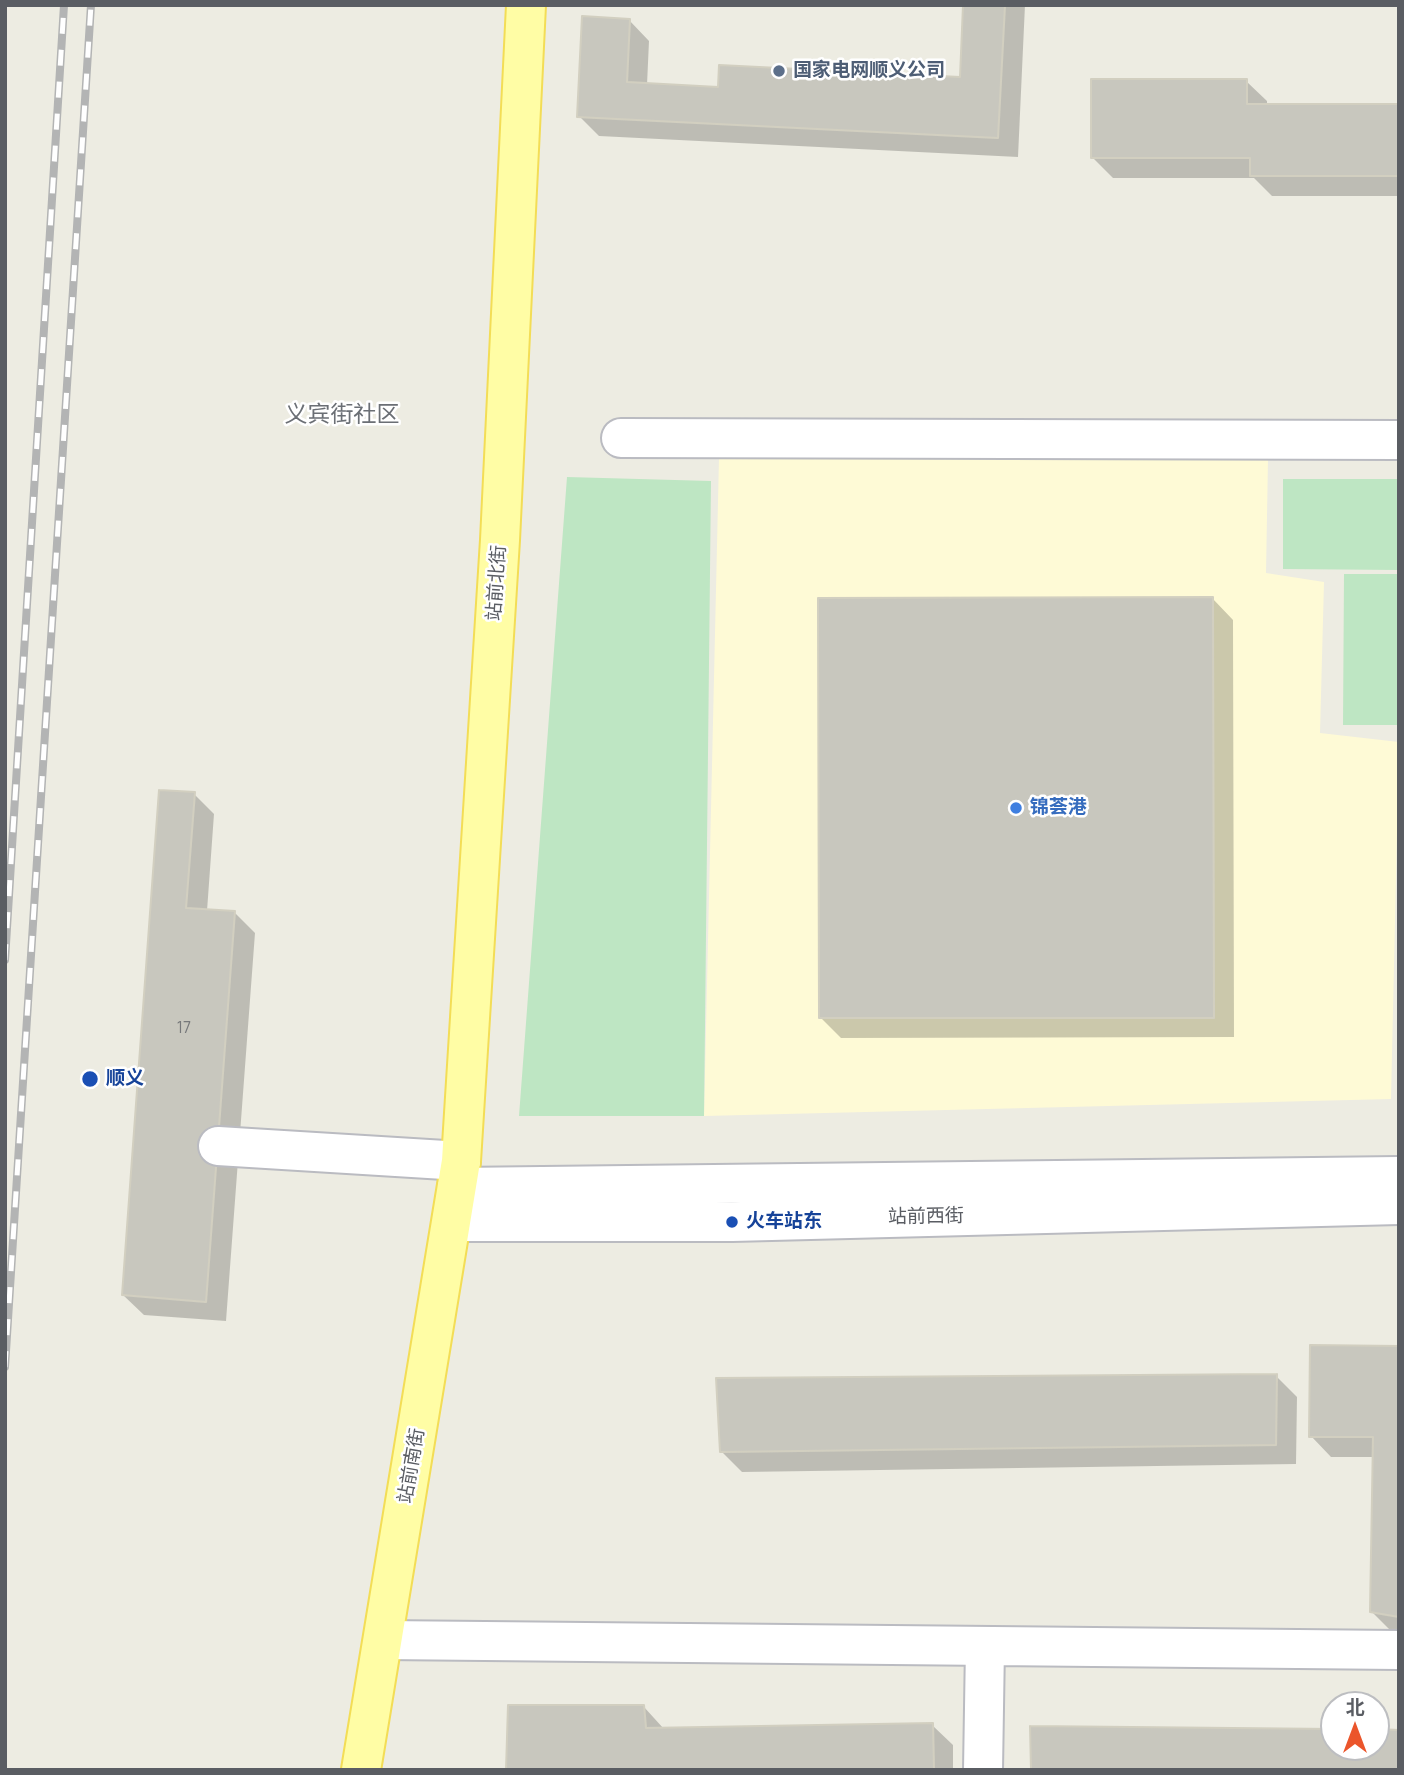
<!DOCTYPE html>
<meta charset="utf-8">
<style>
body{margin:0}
#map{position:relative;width:1404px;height:1775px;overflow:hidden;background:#edece2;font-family:Manrope,"Noto Sans SC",sans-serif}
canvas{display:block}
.frame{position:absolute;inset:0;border:7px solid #5a5d63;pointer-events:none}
.north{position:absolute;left:1320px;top:1691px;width:70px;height:70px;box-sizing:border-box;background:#fff;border:2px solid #bdbec1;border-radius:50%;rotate:0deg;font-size:19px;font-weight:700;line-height:28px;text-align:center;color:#5a5d63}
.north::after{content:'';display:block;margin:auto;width:24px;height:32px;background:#eb552b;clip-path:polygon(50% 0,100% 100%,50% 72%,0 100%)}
</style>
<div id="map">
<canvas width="1404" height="1775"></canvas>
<div class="frame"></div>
<div class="north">北</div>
</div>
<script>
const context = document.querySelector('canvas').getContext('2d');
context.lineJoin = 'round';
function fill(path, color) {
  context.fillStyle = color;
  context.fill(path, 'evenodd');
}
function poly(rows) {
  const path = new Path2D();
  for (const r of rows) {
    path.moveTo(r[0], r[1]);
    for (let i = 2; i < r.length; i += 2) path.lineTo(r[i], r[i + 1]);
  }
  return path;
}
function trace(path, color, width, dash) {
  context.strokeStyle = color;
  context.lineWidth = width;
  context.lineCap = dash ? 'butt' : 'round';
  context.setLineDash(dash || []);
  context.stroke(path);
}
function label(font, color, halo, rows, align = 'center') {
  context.font = font + ' Manrope,"Noto Sans SC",sans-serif';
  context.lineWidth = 5;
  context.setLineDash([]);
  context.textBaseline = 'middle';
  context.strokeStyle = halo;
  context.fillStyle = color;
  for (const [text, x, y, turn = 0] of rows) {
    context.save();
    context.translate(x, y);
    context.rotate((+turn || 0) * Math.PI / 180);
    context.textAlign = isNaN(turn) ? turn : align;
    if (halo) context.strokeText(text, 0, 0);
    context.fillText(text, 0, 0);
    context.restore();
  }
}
fill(poly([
 [719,458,1268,459,1266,573,1324,582,1320,733,1399,742,1391,1099,704,1116]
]), '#fefad6');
fill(poly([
 [567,477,711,481,704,1116,519,1116],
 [1283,479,1399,479,1399,570,1283,569],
 [1344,574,1399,574,1399,725,1343,725]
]), '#bee6c3');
fill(poly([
 [965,5,1025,5,1018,157,599,136,579,116,629,20,649,41,647,85,720,89,962,79],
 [1246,81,1267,101,1267,106,1399,106,1399,196,1272,196,1254,178,1113,178,1093,158],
 [1213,599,1233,620,1234,1037,841,1038,821,1018],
 [194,794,214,814,207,911,235,913,255,933,226,1321,144,1315,123,1295],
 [1399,1348,1399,1633,1392,1632,1371,1611,1375,1457,1331,1457,1311,1436],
 [1276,1376,1297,1397,1296,1464,742,1472,721,1451],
 [644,1707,664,1729,932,1725,953,1745,953,1770,507,1770]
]), '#0003');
const building = poly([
 [963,5,1005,5,998,138,577,117,582,16,630,19,627,82,718,87,719,65,960,77,963,5],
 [1091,79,1247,79,1247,104,1399,104,1399,176,1250,176,1250,158,1091,158,1091,79],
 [1213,597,1214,1018,819,1018,818,598,1213,597],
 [159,790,195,792,186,908,235,911,206,1302,122,1295,159,790],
 [1310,1345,1399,1346,1399,1617,1370,1612,1373,1437,1309,1437,1310,1345],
 [1277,1374,1276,1445,720,1452,716,1378,1277,1374],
 [508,1705,644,1705,646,1728,933,1723,934,1770,506,1770,508,1705],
 [1030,1726,1334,1729,1334,1747,1376,1747,1376,1729,1399,1730,1399,1770,1031,1770,1030,1726]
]);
fill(building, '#c8c7be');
trace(building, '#d2cfc0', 2);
const minor = poly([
 [621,438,1399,440],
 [218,1146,461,1161],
 [457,1187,1399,1176],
 [453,1222,732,1222,1399,1205],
 [383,1640,1399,1650],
 [983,1770,985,1646]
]);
const major = poly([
 [361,1770,461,1161,500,540,526,5]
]);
trace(minor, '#babbc1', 42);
trace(major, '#f3dd56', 42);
trace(minor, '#fff', 38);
trace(major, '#fffda5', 38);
const rail = poly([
 [5,960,64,5],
 [5,1367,91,5]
]);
trace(rail, '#b3b4b4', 8);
trace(rail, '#fff', 5, [16]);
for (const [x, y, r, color] of [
 [779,71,7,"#5c6f8a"],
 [1016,808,7,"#3f7fe0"],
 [90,1079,9,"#1a4fb4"],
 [732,1222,7,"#1a4fb4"]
]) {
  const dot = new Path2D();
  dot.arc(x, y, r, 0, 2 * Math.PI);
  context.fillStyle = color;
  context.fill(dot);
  trace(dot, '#fff', 2.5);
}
label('16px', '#76787a', null, [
 ["17",184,1029]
]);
label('bold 19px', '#4e5e75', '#fff', [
 ["国家电网顺义公司",793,71]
], 'left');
label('19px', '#5a5d63', '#fff', [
 ["站前北街",497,583,-86],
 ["站前西街",926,1217,-1],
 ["站前南街",412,1466,-80]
]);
label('bold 19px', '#366cbe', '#fff', [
 ["锦荟港",1030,808]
], 'left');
label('bold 19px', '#164399', '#fff', [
 ["顺义",106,1079],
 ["火车站东",746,1222]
], 'left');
label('23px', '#6b6f75', '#fff', [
 ["义宾街社区",342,416]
]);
</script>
